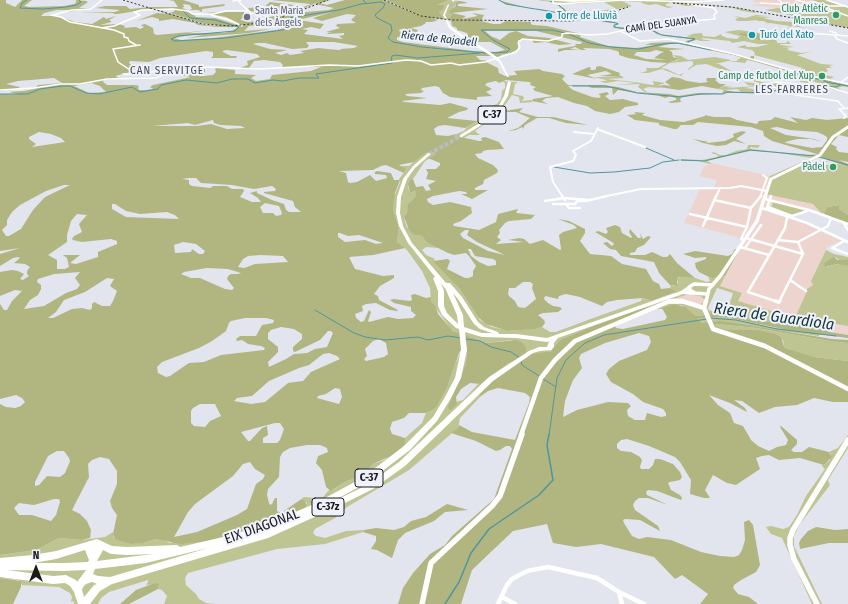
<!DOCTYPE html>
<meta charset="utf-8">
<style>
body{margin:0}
#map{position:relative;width:848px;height:604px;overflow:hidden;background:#e2e4ee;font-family:"Fira Sans Condensed",sans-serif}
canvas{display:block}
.north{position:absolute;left:16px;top:548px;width:40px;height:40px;-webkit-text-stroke:3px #eff1fb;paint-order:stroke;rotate:0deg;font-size:11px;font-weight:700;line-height:16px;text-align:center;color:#1a1a1e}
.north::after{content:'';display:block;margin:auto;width:14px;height:18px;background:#1a1a1e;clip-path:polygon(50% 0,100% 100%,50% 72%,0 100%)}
</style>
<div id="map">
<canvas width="848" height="604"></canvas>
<div class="north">N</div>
</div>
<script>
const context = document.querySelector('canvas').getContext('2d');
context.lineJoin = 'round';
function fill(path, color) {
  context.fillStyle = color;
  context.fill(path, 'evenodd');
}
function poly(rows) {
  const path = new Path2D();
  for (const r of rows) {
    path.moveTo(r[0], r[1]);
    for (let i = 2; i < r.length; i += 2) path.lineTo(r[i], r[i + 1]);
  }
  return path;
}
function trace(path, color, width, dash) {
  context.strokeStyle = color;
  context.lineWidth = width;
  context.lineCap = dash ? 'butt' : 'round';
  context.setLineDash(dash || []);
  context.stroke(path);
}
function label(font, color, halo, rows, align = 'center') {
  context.font = font + ' "Fira Sans Condensed",sans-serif';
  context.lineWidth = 4;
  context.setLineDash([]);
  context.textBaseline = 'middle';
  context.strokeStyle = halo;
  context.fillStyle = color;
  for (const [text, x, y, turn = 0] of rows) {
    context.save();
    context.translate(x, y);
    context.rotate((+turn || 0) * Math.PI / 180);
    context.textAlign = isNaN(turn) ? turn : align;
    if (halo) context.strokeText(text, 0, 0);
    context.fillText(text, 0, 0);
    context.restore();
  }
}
fill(poly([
 [759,0,810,0,825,6,795,10,750,5,763,4,751,1],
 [711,163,770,176,765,194,813,204,822,214,772,201,769,210,805,223,843,240,827,247,811,281,813,285,807,291,795,318,737,301,742,293,719,286,745,241,737,239,738,237,684,223,700,189,714,188,717,180,699,176,704,167],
 [690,294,701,296,705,300,701,305,696,305,672,299],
 [825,322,848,326,848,335,829,332]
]), '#eed4ce');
fill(poly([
 [449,0,460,1,450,11,452,15,450,17,444,19,439,12,444,5,437,5],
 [538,0,673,0,672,2,694,3,732,7,828,24,829,23,765,10,778,8,796,10,785,4,828,6,841,10,812,0,824,0,848,8,848,13,845,12,848,13,848,28,755,11,756,13,742,11,733,8,718,6,697,4,694,6,686,6,669,2,670,3,666,4,666,6,673,7,668,8,656,4,649,5,641,3,642,2,622,1,632,6,618,9,603,15,605,12,601,11,615,8,604,2,578,4,555,2,558,3],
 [756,15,768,16,754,16,771,17,763,18,776,21,792,22,797,23,797,24,801,27,825,31,792,26,786,29,790,26,770,23,765,24,768,23,763,21,757,21,758,20,747,21,733,21,737,21,735,19,739,18,734,16,745,18],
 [739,30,766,34,777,41,777,43,786,43,788,41,791,44,780,44,781,45,794,47,782,48,787,48,789,49,787,50,801,53,811,52,797,55,821,64,834,65,829,66,832,68,826,68,828,71,826,72,816,73,834,77,830,79,811,75,815,73,813,72,804,74,800,69,803,68,754,55,755,53,752,50,737,47,745,45,747,47,757,47,769,44,758,44,744,41,732,43,730,41,703,38,701,39,712,41,700,41,687,36,693,34,690,34,702,33,703,36,715,37,721,34,722,36,727,38,737,39,740,36,724,32],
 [742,33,764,34,776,41,758,40,736,34],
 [673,55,681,56,688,60,714,57,731,60,729,61,737,61,738,60,737,59,740,59,740,57,763,63,747,60,745,63,728,61,715,64,719,64,731,71,757,79,756,80,765,83,778,82,815,86,799,85,793,89,790,87,784,86,780,89,781,90,764,85,744,88,754,89,753,90,755,91,753,91,741,92,738,89,724,90,718,89,724,86,733,87,726,88,728,88,755,86,748,85,744,82,762,84,745,78,752,80,754,78,729,71,727,70,720,71,720,69,706,64,696,65,688,70,688,69,693,65,693,62,691,61,670,63,661,68,667,69,679,75,684,73,681,76,675,74,662,69,648,73,640,73,647,71,646,68,658,68,667,63,679,60],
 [781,71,791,75,796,73,827,83,840,85,845,86,840,87,838,88,843,91,816,85,821,84,812,81,808,83,801,82,797,80,801,77,790,76],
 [594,77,623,77,624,78,606,79,634,82,652,85,654,85,653,81,665,83,659,85,660,88,648,87,643,89,647,92,645,92,638,87,640,84,616,85,636,83,618,81,605,83,600,81,606,81,606,80],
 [502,81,518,82,515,84,513,94,523,96,524,98,522,101,531,100,533,102,520,103,519,97,512,95,503,108,504,112,497,117,502,119,493,118,475,131,480,135,469,135,462,139,455,137,454,135,464,131,467,127,487,115,491,109,496,107,491,106,497,104,501,99,502,91,505,88,505,83],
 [748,145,760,145,758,148,750,147,751,149,808,155,818,154,822,156,807,163,809,164,825,161,830,161,811,165,812,166,838,164,848,167,848,215,839,209,840,205,827,207,825,213,822,214,813,204,765,194,770,176,811,158,773,152,750,151,707,161,711,163,710,164,699,161,681,161,681,159,702,160,717,157,718,155,711,153,714,152,720,155,726,155,736,151,747,149],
 [425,152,430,152,436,153,436,155,425,161,413,179,409,182,408,187,410,193,416,191,416,196,409,203,407,213,404,217,405,222,407,227,414,235,422,236,426,242,439,248,426,247,422,250,426,255,435,259,434,260,459,288,480,320,492,327,512,331,542,327,550,332,556,332,585,321,641,301,642,298,651,301,675,293,670,288,671,287,670,285,674,286,678,283,677,279,680,277,695,278,707,282,710,281,708,277,713,279,720,275,725,276,720,286,742,293,738,301,795,318,807,291,807,289,813,285,811,281,826,250,834,254,848,257,848,260,839,260,834,256,824,263,827,267,837,264,848,266,848,326,825,322,828,330,733,317,727,313,731,308,730,302,733,293,717,288,708,308,709,310,715,312,706,315,696,316,681,305,661,309,642,308,593,326,562,339,557,343,553,349,543,354,527,355,523,343,511,340,487,343,455,332,450,328,431,301,430,288,422,271,407,250,397,242,399,228,393,209,393,200,400,182,399,179,406,170,399,166,409,166],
 [689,294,700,296,705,300,700,305,673,299],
 [773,202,804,210,806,211,787,217,770,210],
 [710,317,730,318,771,327,821,334,818,336,720,322,702,323,698,319],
 [717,324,757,328,823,340,848,343,848,361,814,357,797,353,784,347,783,340,748,330,724,330,715,327,714,325],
 [462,350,467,350,466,363,448,406,451,410,457,405,456,402,463,400,478,384,481,384,510,362,512,362,479,393,481,396,460,418,458,428,409,470,347,507,335,518,315,529,313,533,316,536,325,538,346,531,364,530,363,532,325,544,277,549,188,573,185,578,186,585,196,594,199,599,206,603,215,604,164,604,167,596,162,590,158,589,159,584,146,585,148,582,148,580,109,592,101,598,98,604,74,604,74,601,71,602,72,597,70,593,59,587,22,585,19,580,0,578,0,555,36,550,59,538,82,540,105,537,113,532,114,538,130,544,146,542,156,539,164,540,170,543,307,506,307,503,302,500,300,500,304,497,315,498,323,497,329,490,333,490,343,483,364,474,373,464,384,460,405,444,405,438,422,423,426,413,435,408,438,404,447,388,455,364],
 [848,435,848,448,828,480,830,485,800,524,794,536,794,546,822,604,812,604,782,538,771,534,766,527,771,526,783,529,789,527,797,515,806,496,825,469,821,465,824,465,830,460,831,454,829,452,838,448]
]), '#bfc493');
fill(poly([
 [0,0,6,0,6,3,15,7,22,0,32,0,24,6,29,7,64,6,74,4,76,3,76,0,86,1,88,2,79,8,90,8,56,14,72,10,57,10,44,13,41,16,58,16,75,22,92,24,104,17,106,19,116,16,109,20,111,21,111,22,100,25,119,24,125,26,124,28,136,27,140,29,144,27,141,25,145,24,153,28,154,34,157,35,213,30,186,33,224,33,232,31,238,27,218,27,198,25,195,23,173,19,159,21,159,19,152,17,136,21,157,13,168,14,156,10,142,10,118,14,113,14,114,13,80,12,115,12,120,10,96,8,105,6,126,6,130,9,150,7,205,25,222,26,202,23,170,13,175,11,174,10,168,9,160,10,150,7,178,7,174,1,169,0,183,0,199,5,199,7,225,4,224,6,202,9,202,12,198,10,189,10,192,9,190,5,183,4,184,7,182,8,190,11,196,17,215,18,241,26,226,17,203,13,244,11,244,17,240,20,250,22,274,16,270,13,274,12,270,9,257,10,258,12,256,12,250,11,248,8,264,7,270,2,293,5,292,7,279,11,286,14,311,4,272,0,331,0,319,3,327,5,345,0,383,0,421,16,386,0,449,0,437,5,444,5,443,9,439,12,444,19,450,17,452,15,449,11,456,6,456,3,460,1,465,2,468,3,458,4,458,6,488,9,452,13,466,16,462,19,478,16,472,13,484,15,481,21,493,24,500,24,506,21,531,22,531,24,533,25,547,26,581,34,580,37,586,39,608,46,636,48,656,45,645,45,651,43,671,42,685,44,686,41,693,39,664,36,656,34,654,31,650,30,624,29,615,28,613,27,617,24,615,23,603,22,599,19,591,18,578,18,572,15,560,14,556,12,527,8,506,4,498,0,528,8,545,10,566,14,563,11,564,10,555,4,564,8,569,14,578,17,592,16,590,17,618,23,619,24,615,25,616,27,650,29,656,31,658,34,665,35,694,38,696,40,689,42,689,45,750,58,751,56,754,56,754,60,810,76,848,85,848,87,827,83,733,55,679,44,669,44,658,47,685,49,669,50,672,52,673,57,679,59,668,63,651,62,628,58,619,55,619,52,617,51,609,49,583,48,586,50,581,50,575,47,570,49,580,50,565,50,558,52,558,49,575,46,576,44,581,44,582,42,536,31,485,31,491,36,500,40,509,33,516,31,528,36,549,38,572,44,559,45,545,42,534,43,532,40,518,40,518,49,511,53,500,55,502,56,500,57,491,56,476,56,480,60,489,61,486,62,498,68,499,73,505,76,517,75,514,71,539,69,543,71,562,74,565,76,562,79,568,85,601,85,618,87,637,92,670,94,678,96,697,93,722,93,724,90,735,92,781,90,761,93,729,93,694,95,682,97,680,99,681,102,671,103,668,102,676,100,676,98,670,96,665,98,657,95,618,90,613,95,612,88,592,88,587,86,568,86,573,90,592,97,599,98,601,96,598,94,607,92,609,94,605,96,610,100,623,99,638,103,638,105,625,107,619,112,610,114,595,111,587,106,574,103,558,97,546,98,542,101,548,104,532,101,533,99,553,96,535,91,533,89,536,87,530,85,531,83,529,82,506,80,499,83,496,81,487,83,485,85,492,89,486,92,492,96,477,97,477,100,450,97,443,93,439,87,435,86,422,88,421,90,424,91,421,93,405,94,407,96,427,98,402,101,404,102,440,105,450,103,468,108,467,110,459,112,447,118,477,121,465,128,445,125,438,126,434,129,436,135,448,136,456,134,454,136,457,138,465,138,479,141,482,141,481,138,485,137,499,142,504,149,487,150,483,151,482,153,475,154,478,158,493,165,498,170,497,173,484,180,483,184,475,188,475,190,488,190,472,199,461,194,467,194,466,192,459,191,433,196,427,199,428,202,433,205,450,202,471,207,472,213,461,221,453,224,454,226,479,230,496,222,498,214,518,209,516,213,535,215,531,219,509,221,505,223,499,230,500,233,497,237,501,240,496,244,524,242,508,240,519,238,524,239,530,244,543,240,560,250,561,249,559,235,563,232,577,228,574,225,558,219,569,221,585,229,585,233,580,241,590,254,611,256,622,264,646,269,653,281,659,284,661,289,670,288,676,292,651,301,643,298,617,300,607,302,602,306,580,297,566,294,559,296,558,299,545,296,544,299,548,303,553,306,560,307,562,309,558,312,543,313,538,315,544,320,545,323,542,327,534,329,508,331,486,324,478,317,459,288,433,261,448,259,450,261,447,269,465,278,469,278,473,276,473,271,476,266,469,256,466,253,454,255,448,253,426,242,422,236,414,235,409,230,404,217,407,213,408,204,416,196,416,192,415,191,410,193,408,184,410,180,413,179,416,187,423,186,426,191,431,190,428,185,436,181,426,179,428,173,426,169,436,169,440,165,440,163,428,158,435,155,436,153,427,152,414,162,399,165,406,169,404,173,386,165,381,166,373,170,339,171,346,173,348,182,350,183,357,182,370,175,376,181,387,178,386,175,375,174,375,172,377,171,391,173,394,180,400,180,395,193,393,209,399,228,397,242,405,248,373,255,349,257,355,269,383,276,394,275,394,278,380,286,374,294,378,296,379,300,398,310,397,311,390,310,376,303,366,304,362,306,363,311,355,314,356,318,361,322,364,321,369,310,371,312,368,321,369,322,388,317,398,319,413,318,416,315,411,311,411,307,394,303,390,300,393,299,410,301,412,300,411,295,415,294,426,298,431,297,431,301,436,307,438,314,453,331,487,343,516,340,523,343,526,348,526,354,527,355,551,351,558,342,562,339,593,326,642,308,648,308,615,326,616,328,623,329,665,320,667,317,662,308,674,304,685,307,696,316,705,315,722,309,733,317,816,328,828,330,829,332,848,335,848,338,788,330,730,318,710,317,698,319,702,323,720,321,741,324,832,339,848,340,848,343,829,341,757,328,717,324,714,325,716,327,726,330,758,330,775,334,781,337,784,347,788,349,814,357,848,361,848,402,833,402,814,398,797,405,775,407,759,413,742,401,734,400,745,408,747,412,730,403,709,395,718,405,730,413,734,423,743,426,751,440,758,446,769,451,777,447,786,445,788,440,780,427,781,426,797,440,797,444,791,450,794,452,802,452,809,447,829,452,832,457,824,465,800,458,779,460,769,455,762,456,756,458,760,469,736,485,727,483,713,475,705,490,710,498,704,498,690,494,691,480,680,462,675,457,649,446,627,439,621,440,617,444,617,448,621,451,631,452,640,457,642,460,640,467,641,469,649,469,653,465,655,459,660,459,673,464,680,472,682,477,680,480,670,482,668,483,671,490,680,495,682,498,681,500,657,491,648,490,646,492,647,495,668,505,648,498,639,498,635,501,633,505,635,510,658,526,660,531,640,520,625,519,623,520,624,523,632,536,639,539,647,537,671,540,701,552,720,556,734,557,739,555,742,550,745,540,744,522,749,520,753,525,760,565,756,572,741,580,734,585,733,588,738,594,749,597,758,604,700,604,708,594,682,575,675,579,654,557,601,544,576,547,553,543,547,524,513,531,472,570,461,604,398,604,403,588,413,573,430,554,445,545,452,536,494,499,512,449,510,446,506,446,500,450,496,451,476,441,451,433,458,428,459,425,472,432,515,440,529,403,530,397,525,393,498,388,488,391,481,396,480,396,479,393,513,362,510,362,481,384,470,383,461,389,456,397,457,405,451,410,449,410,448,406,466,363,467,351,466,349,460,351,455,364,447,388,437,406,434,409,426,413,409,413,404,418,392,422,390,429,392,434,405,438,405,444,397,453,373,464,364,474,343,483,331,491,326,487,322,470,316,463,318,456,328,452,327,448,320,445,307,445,290,448,283,452,280,457,279,477,268,489,267,495,269,503,270,505,272,504,275,498,277,498,277,511,281,513,300,500,304,500,307,505,304,510,252,528,208,541,181,544,156,539,143,543,130,544,115,539,113,534,117,515,112,508,110,501,117,484,117,471,109,459,100,457,92,460,88,464,89,477,72,510,80,514,87,521,91,530,90,538,82,540,59,538,36,550,0,555,0,404,6,407,15,408,21,406,25,402,22,398,16,395,0,399,0,304,4,310,7,310,12,301,22,291,15,290,0,296,0,272,12,270,18,271,24,274,20,279,23,280,29,276,27,274,27,271,30,267,25,264,14,263,20,258,18,257,13,258,0,266,0,254,20,248,0,251,0,94,17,94,9,92,24,91,34,89,38,85,62,83,54,78,18,81,6,84,20,87,19,88,0,91],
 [318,2,315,4,334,8,329,10,295,13,276,21],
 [332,12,313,18,322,21,347,14,356,15,351,20,356,23,337,24,336,26,340,28,326,32,332,32,327,33,328,34,344,33,344,35,339,36,343,39,304,34,308,30,302,29,311,27,320,29,324,24,298,20],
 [431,18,451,20,452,26,457,28,457,30,467,33,468,35,466,37,476,40,476,42,491,42,505,50,496,52,473,51,403,42,397,40,397,37,405,38,402,36,405,34,399,31,400,29,416,33,418,30,411,28,421,26,426,23,425,22,432,22,438,20],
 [285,22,289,27,277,30,213,38,181,40,174,38,190,35,203,35,187,38,249,33,271,29,244,31,249,26,278,24],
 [306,42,334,42,358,46,354,48,340,49,341,50,338,50,318,48,300,51,304,53,290,55,287,53,281,55,275,53,287,50,270,49,253,44,257,43,265,43,292,49,307,48,309,46],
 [226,50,257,54,260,57,247,61,248,65,239,68,249,68,254,61,264,60,280,62,283,65,282,67,321,67,311,71,272,75,270,79,256,81,251,78,256,75,235,74,235,70,216,68,215,69,216,72,213,75,204,76,203,75,205,72,205,69,193,69,193,72,197,74,183,73,181,75,191,77,153,85,150,87,153,89,147,90,139,90,138,88,139,86,135,85,107,85,103,82,104,80,115,79,118,77,115,76,134,71,135,68,129,63,130,61,149,62,160,58,206,51,213,52,213,56,211,58,236,58,237,56,231,56,223,52,223,51],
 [656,50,664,52,661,53,654,58,666,60,646,59,634,55,637,52,650,52],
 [91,83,100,86,106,92,89,93,74,86],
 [213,120,214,123,220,125,241,126,245,128,227,129,211,124,197,126,152,126,188,123,195,125],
 [39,132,51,134,61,138,65,142,32,147,36,144,29,139,29,137],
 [188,178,196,178,201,183,232,185,254,189,272,186,276,189,275,191,264,192,264,193,293,201,295,207,301,212,289,212,286,210,284,204,272,200,257,193,257,191,250,193,258,198,261,202,252,202,240,197,244,191,243,189,232,189,227,186,213,186,210,188,192,186,189,184,189,180,182,179],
 [64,185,70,185,45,197,33,210,21,229,9,236,6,236,2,230,7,225,7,220,12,212,20,205,46,191],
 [265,203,279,206,282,213,281,215,276,216,273,213,263,213,260,207],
 [112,204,115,204,126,211,140,214,167,212,175,215,179,219,126,217,112,209],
 [77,214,87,215,79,224,82,232,74,236,72,239,73,240,82,242,111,239,117,241,117,244,98,252,98,257,76,264,70,263,80,255,63,255,67,258,69,267,65,269,57,269,57,260,48,255,67,242,67,235,71,221],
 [465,230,469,230,467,235,477,242,505,255,488,251,463,238,460,234],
 [338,233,340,233,348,236,359,235,383,243,376,244,365,240,345,242,338,237],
 [183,242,196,244,205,251,203,254,199,254,192,249,191,252,175,253,174,245],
 [468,249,471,249,475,256,493,259,496,261,496,265,488,266,479,262,471,256],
 [260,255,283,256,288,262,255,264,244,268,238,267,243,259,248,256],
 [207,268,228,269,241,273,238,274,231,274,228,276,227,279,234,288,232,290,225,289,200,278,191,278,181,274,184,272],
 [80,272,75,278,80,285,77,289,66,293,44,306,24,309,30,300,38,295,41,289,41,285,37,282,38,279,54,274],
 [107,278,114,279,110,286,117,291,113,301,110,306,102,306,94,302,92,304,92,308,90,310,82,308,72,309,53,318,48,318,56,312,64,300,85,292],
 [523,282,530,282,533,284,532,288,536,299,525,308,518,307,515,301,509,296,508,294,509,288,515,288],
 [245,318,266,318,274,320,273,323,262,325,256,336,240,336,236,339,237,341,242,340,248,344,261,346,265,348,264,350,221,355,204,362,189,363,170,376,166,377,158,373,157,367,162,362,199,348,212,341,226,331,229,323,231,321],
 [281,327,294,329,302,334,302,339,293,347,293,351,295,352,320,340,328,331,331,331,333,333,327,347,315,349,307,353,294,354,286,359,269,367,268,362,278,352,278,347,268,339,268,333,271,330],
 [639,333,649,336,651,342,647,350,619,361,609,369,606,374,611,382,633,394,643,402,663,409,666,413,666,416,661,417,647,413,645,420,635,420,628,416,627,410,631,406,628,403,608,402,577,410,563,417,565,401,573,380,582,368,579,358,581,354,605,343],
 [379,339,386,343,388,354,384,357,366,361,364,359,367,356,365,349,373,341],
 [329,353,337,356,340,359,311,372,303,381,288,383,265,402,251,404,234,401,237,398,252,396,269,381,299,368,309,365,323,354],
 [335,388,340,389,342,397,339,404,317,398,318,396,326,394],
 [200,404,215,404,221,416,210,421,205,427,194,426,191,423,191,411,193,408],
 [275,423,280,423,284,429,280,440,277,443,263,443,263,438,268,435,267,426,262,428,250,441,248,441,241,432],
 [57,451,64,451,69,458,70,461,65,473,60,477,47,476,39,485,35,486,35,482,48,456],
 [250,462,255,469,265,475,263,479,256,484,247,509,237,515,197,532,174,537,188,512,195,504,233,476,243,464],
 [54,499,59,499,60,502,56,515,51,521,32,515,19,515,14,508,19,503,34,505],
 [742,33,767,34,776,41,758,40,736,34],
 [600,66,620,73,619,75,623,77,599,76,612,74,606,71,587,75,597,79,572,74,589,67,591,68,590,70,594,70,596,69,596,67],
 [672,77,679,78,687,81,700,83,708,82,706,80,707,78,715,78,717,79,715,80,720,84,726,84,718,89,702,86,679,90,659,87,659,86,664,85,671,86,665,82],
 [523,108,519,112,538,117,553,117,588,125,566,123,549,118,537,118,525,125,523,129,522,127,516,130,508,131,518,128,530,118,516,112,504,112,504,111],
 [634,112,645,113,642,115,660,120,684,122,705,116,705,115,714,117,730,117,737,120,757,124,759,121,771,120,775,117,798,123,790,117,806,120,812,118,827,120,848,118,848,137,839,135,831,144,837,147,836,149,839,152,848,153,848,162,839,160,848,164,848,167,820,157,822,156,817,154,772,141,764,136,763,131,751,127,698,122,693,125,681,125,677,129,674,129,659,125,659,123,635,120,627,115,636,114],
 [777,127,790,130,817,132,824,135,827,137,827,140,822,147,812,148,786,143,785,142,797,139,811,139,823,142,814,139,786,135,770,128],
 [742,131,746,132,745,133,736,139,746,144,734,141,726,145,717,146,703,143,693,139,709,142,706,142,708,143,725,141,734,137,733,134],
 [840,205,839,209,848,215,848,223,824,214,827,207],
 [615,225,620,227,622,233,631,238,632,237,629,232,630,229,638,238,641,238,640,233,643,239,648,236,651,237,644,245,637,248,635,252,630,253,630,255,645,255,652,252,663,257,667,257,670,254,677,263,695,278,679,277,677,279,677,286,670,285,659,273,654,262,621,256,616,250,610,249,603,243,607,242,612,246,614,244,612,242,595,232,598,231,606,234,608,232,606,228],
 [735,249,740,249,725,276,720,275,713,279,699,272,696,268,695,263,706,259,706,257,695,258,683,254,695,251,728,256,732,254],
 [834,256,837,260,848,260,848,266,837,264,825,267,824,263],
 [447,504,468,510,445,512,434,521,405,533,398,540,392,558,377,550,371,549,376,541,376,536,363,532,364,530,376,528,394,530,404,527,411,521,426,517],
 [816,527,835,530,848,529,848,543,829,543,800,549,799,543,801,539,808,531],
 [0,578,21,581,21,587,13,604,0,604],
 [155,583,159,584,158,589,129,604,120,604,136,590]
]), '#b1b680');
trace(poly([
 [27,0,22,3,20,8,43,9,66,7,76,5,81,2,79,0],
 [363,0,366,3],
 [499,0,506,4,535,9],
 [550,1,552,2],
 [559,5,568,14],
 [536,9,589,18],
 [183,11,190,18,215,20,239,27,235,31,178,36,171,39,175,41,226,38,282,30,296,26,288,21,288,18,339,10,361,4,381,2,385,4,383,8,375,15,377,18,391,25,392,31,388,38,393,42,422,47,486,53],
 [594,19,616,23,618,24,614,25,614,27,626,29],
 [633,29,651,30,662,35,695,39,688,42],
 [569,34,589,43,611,47,639,49,663,44,678,43,711,50],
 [491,53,507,52,510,49,493,40,481,30,552,30,565,33],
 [391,61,392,56,395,55,418,58,480,53],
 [794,72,831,83,848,86],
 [573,86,606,86,637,93,680,97,701,94,723,94,727,92,759,93,780,90,780,88,784,86,815,87],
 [825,86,836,87,840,85],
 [0,94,28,94,40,89,62,86,70,86,86,93,99,94,132,87,140,92,158,89,161,85,186,80,217,83,232,79,248,79,255,83,273,80,283,81,299,78,319,78,316,74,392,63],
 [646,148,674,160],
 [819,157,848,165],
 [681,160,704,161,750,150,815,156],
 [554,167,590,173,614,172,650,168,663,162,679,160],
 [315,310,354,333,365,337,385,340,418,337,428,340,448,336,461,338],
 [710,318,736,320,777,329,836,336],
 [466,339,480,341,491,347,511,352,520,358],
 [521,361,522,365,539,376],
 [543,379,556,387],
 [549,435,557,378,566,360,585,343,604,335,707,319]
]), '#4f96a0', 1);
trace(poly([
 [445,604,459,582,471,553,489,529,539,495,553,480,547,445,549,434]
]), '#4f96a0', 1.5);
trace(poly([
 [450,6,455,1]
]), '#babcc4', 2.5, [2.5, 1]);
trace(poly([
 [429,154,461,136]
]), '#babcc4', 4, [4, 2]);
trace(poly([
 [241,0,239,2,252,14],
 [779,0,783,4,802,12,839,11],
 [233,1,239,0],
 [553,1,553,3,558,4,625,0,696,2],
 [694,2,724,0],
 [760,3,818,6],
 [806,3,814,2],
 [824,6,845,6],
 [51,15,61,17,70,22,114,30,124,34,124,37,128,38,129,41,136,45],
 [53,15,72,10,91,9,102,0],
 [211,15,230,20,242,26],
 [101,28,114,26,138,16,140,15,134,12,142,10,173,9,188,11,193,14,213,14,226,11,249,11],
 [620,31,640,41,668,39,730,53,811,76,848,84],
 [830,31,836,33,837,35],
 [809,33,848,36],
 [834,35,837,39,848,43],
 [157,71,210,67,260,69,329,65,358,66,406,60,421,61,431,65,451,63,459,65,485,62,516,52,520,47,518,43,522,39,548,41,562,37,562,34,567,33,589,35,607,34,647,25,715,19,714,15,717,12,714,8,688,4],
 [123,74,141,74],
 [841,82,848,77],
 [765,84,777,82,829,87,848,93],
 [766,84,795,95,838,101,844,108],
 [0,90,34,88,61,84,80,84,107,79,155,78,164,75,158,71,144,73,130,70,118,62,113,49,140,45],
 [845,115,839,109,848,108]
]), '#fff', 1.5);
trace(poly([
 [844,118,846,116,844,114],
 [597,129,645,147],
 [574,132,594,134],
 [563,197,553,182,550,167,573,161,576,155,573,151,591,141,598,128],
 [602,197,641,189,730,188,741,186,767,191],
 [716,197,720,188],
 [760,197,767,178,763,175]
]), '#fff', 2);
trace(poly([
 [562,196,565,200],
 [765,199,809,210,848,224],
 [714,200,751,208],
 [545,201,564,198,589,200],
 [553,204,575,204,577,201,586,201,607,196],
 [566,204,569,208,580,208],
 [768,207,792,216,807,211],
 [762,208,807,223,848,242],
 [767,208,771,196],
 [690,214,747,227],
 [843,222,848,230],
 [703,226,716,196],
 [746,238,803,254],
 [745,240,741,239,747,227,751,208,761,196],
 [778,240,798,242,828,226,831,218],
 [844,241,832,248,848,254],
 [798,242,803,254],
 [740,247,769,255],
 [745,248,761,225],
 [790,280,806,291],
 [778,302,748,292,785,228,787,218],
 [779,302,803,254]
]), '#fff', 2.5);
trace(poly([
 [775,301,779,302,780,301]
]), '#fff', 3.5);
trace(poly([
 [619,592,622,604],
 [502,597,515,604],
 [498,604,507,585,512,579,527,571,548,567,597,578,619,592,644,604]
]), '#fff', 4.5);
trace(poly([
 [796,0,824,7],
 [827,0,848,7],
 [822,6,848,16]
]), '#fff', 1.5);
trace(poly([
 [765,197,771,179,820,155,833,137,848,127]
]), '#fff', 3);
trace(poly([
 [707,294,695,293,690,290,689,287,694,284,713,285],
 [669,302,684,302],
 [706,302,709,289,721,275,757,221,765,196]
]), '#fff', 3.5);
trace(poly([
 [706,301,704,308,713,329,765,346,848,389],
 [521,435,541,378,555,360,575,341,670,301,682,301,704,308]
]), '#fff', 4.5);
trace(poly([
 [422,604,431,563,492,506,500,496,522,434],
 [817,604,794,559,790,545,790,538,793,530,848,440]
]), '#fff', 5.5);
fill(poly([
 [453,0,455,0,453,2,452,1,453,0],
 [543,0,612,0,572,2,543,0],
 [448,4,449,5,445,15,451,27,460,33,493,54,501,61,509,77,507,77,499,62,491,56,458,35,449,28,443,15,448,4],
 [508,81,511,82,508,96,500,109,485,123,462,137,460,137,460,135,483,121,498,107,504,96,508,81],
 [428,153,431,154,415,168,407,179,401,197,400,213,403,226,412,243,446,283,450,283,462,297,478,322,484,327,498,332,499,334,516,334,547,338,681,291,687,287,691,287,692,288,688,291,696,292,697,293,694,295,683,294,558,338,554,343,554,347,551,350,540,351,533,353,493,381,405,466,373,489,339,506,268,538,112,584,100,591,90,604,78,604,74,592,70,586,65,583,53,584,0,577,0,558,33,555,56,551,97,539,112,546,127,547,177,545,180,547,219,538,260,527,314,504,362,478,404,446,433,417,445,397,455,378,461,350,459,329,456,328,442,315,438,306,438,291,433,278,435,277,408,243,399,226,396,213,397,197,403,179,413,166,428,153],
 [441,283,446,290,457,315,458,324,447,313,444,306,444,291,441,283],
 [453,293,458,299,474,324,480,329,492,333,482,333,464,327,463,315,453,293],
 [465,332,482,337,516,338,547,342,549,341,547,347,539,347,529,351,489,377,399,462,367,485,326,505,368,482,410,450,437,421,451,398,461,378,467,350,465,332],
 [208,548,110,577,98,576,93,574,95,569,146,563,208,548],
 [85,550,89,560,88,562,64,563,34,563,56,559,85,550],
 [103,550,111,554,127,555,153,554,97,561,103,550],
 [7,570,64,571,86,570,77,582,76,580,66,575,53,576,7,570],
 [92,582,97,584,94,585,84,597,82,590,83,587,86,584,92,582]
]), '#fff');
trace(poly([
 [123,0,203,24,231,26,270,22,328,0],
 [384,0,421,16,451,20,571,21,598,17,628,7],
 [673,3,732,7,848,28]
]), '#343439', 1, [2, 2]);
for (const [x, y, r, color] of [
 [836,15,4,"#2e9e5b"],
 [549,16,4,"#0f9aa8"],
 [247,17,4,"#6b7280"],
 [752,35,4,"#0f9aa8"],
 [822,76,4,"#2e9e5b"],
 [833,167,4,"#2e9e5b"]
]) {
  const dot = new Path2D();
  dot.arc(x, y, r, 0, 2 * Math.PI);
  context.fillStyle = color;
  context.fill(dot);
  trace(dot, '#eff1fb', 1.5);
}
label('10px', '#27864d', '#eff1fb', [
 ["Club Atlètic",828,9],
 ["Manresa",828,21],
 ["Camp de futbol del Xup",814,76],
 ["Pàdel",825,167]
], 'right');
label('10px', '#5b616d', '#eff1fb', [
 ["Santa Maria",255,11],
 ["dels Àngels",255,23]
], 'left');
label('10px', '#0d838f', '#eff1fb', [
 ["Torre de Lluvià",557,16],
 ["Turó del Xato",760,35]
], 'left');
label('10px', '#1a1a1e', '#eff1fb', [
 ["CAMÍ DEL SUANYA",661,25,-8]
]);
label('italic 11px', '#12353b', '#eff1fb', [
 ["Riera de Rajadell",439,39,6]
]);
context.letterSpacing = '1px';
label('11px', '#474851', '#eff1fb', [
 ["CAN SERVITGE",167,71],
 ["LES FARRERES",792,90]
]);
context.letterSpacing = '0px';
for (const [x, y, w] of [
 [492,115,28],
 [369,478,28],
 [328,507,32]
]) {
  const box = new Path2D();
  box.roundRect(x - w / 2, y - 9, w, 18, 3);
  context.fillStyle = '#eff1fb';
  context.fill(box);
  trace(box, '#1a1a1e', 1);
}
label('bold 11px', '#1a1a1e', null, [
 ["C-37",492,115],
 ["C-37",369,478],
 ["C-37z",328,507]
]);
label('14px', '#1a1a1e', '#eff1fb', [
 ["EIX DIAGONAL",262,527,-20]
]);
label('italic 16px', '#12353b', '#eff1fb', [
 ["Riera de Guardiola",774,317,8]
]);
</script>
